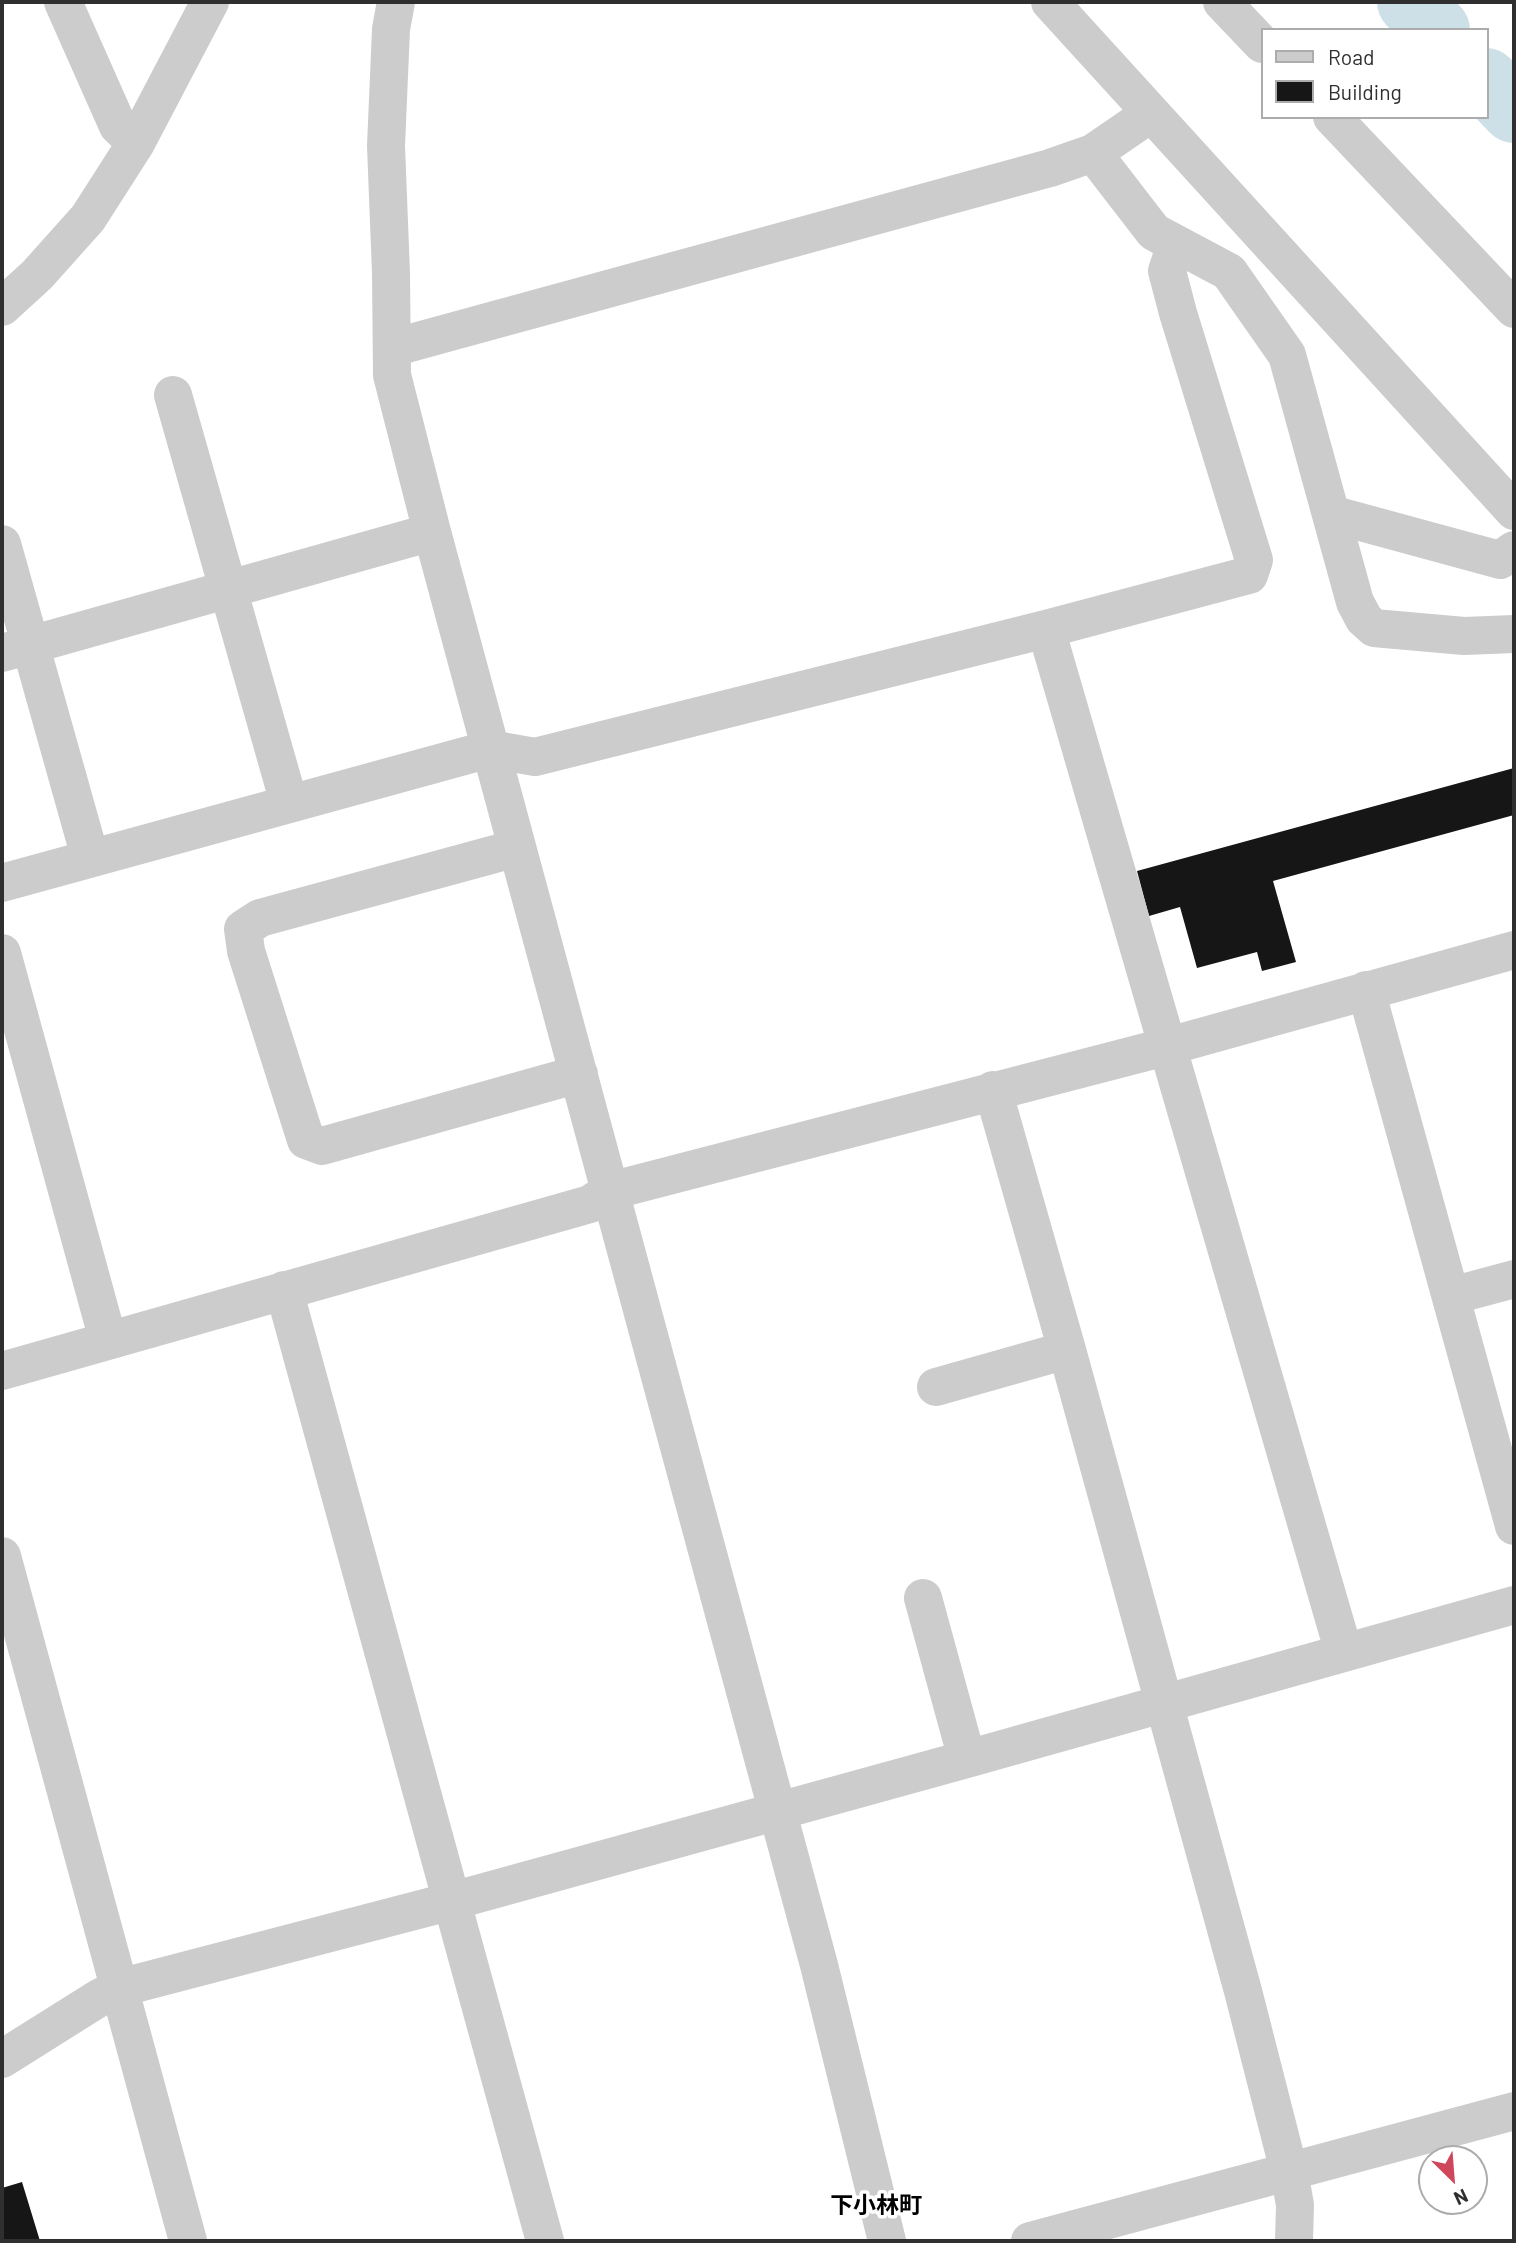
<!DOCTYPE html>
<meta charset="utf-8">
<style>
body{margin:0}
#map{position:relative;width:1516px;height:2243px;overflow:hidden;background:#fff;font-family:Barlow,sans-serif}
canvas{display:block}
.frame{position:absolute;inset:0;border:4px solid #2f2f2f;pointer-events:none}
.legend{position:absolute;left:1261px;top:28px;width:228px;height:91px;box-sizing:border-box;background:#fff;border:2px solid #acacac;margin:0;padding:9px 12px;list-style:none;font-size:21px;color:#2f2f2f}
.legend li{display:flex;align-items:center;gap:14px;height:35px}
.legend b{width:35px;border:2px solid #acacac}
.north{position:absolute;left:1418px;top:2145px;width:70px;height:70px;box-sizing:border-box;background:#fff;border:2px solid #acacac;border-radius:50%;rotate:155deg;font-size:19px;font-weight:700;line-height:28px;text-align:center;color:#2f2f2f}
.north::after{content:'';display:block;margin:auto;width:24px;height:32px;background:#cf475b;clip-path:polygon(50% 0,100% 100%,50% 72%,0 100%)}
</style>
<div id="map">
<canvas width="1516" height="2243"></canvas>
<div class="frame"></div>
<ul class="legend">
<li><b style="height:9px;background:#ccc"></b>Road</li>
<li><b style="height:19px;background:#161616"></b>Building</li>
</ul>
<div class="north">N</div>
</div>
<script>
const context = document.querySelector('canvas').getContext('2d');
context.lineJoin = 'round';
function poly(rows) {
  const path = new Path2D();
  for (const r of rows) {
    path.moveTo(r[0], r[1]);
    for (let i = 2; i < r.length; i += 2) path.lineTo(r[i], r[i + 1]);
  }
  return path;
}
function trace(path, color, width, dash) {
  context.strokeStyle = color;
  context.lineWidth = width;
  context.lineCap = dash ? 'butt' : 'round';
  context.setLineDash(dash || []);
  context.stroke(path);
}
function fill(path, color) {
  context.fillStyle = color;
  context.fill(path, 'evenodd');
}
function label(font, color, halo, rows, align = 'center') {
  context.font = font + ' Barlow,"Noto Sans JP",sans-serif';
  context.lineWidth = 7;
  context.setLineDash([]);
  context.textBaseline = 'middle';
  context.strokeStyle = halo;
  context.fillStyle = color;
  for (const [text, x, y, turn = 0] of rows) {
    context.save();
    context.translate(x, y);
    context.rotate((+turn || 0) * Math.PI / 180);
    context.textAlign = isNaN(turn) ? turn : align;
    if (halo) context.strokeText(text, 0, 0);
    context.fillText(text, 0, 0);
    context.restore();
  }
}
trace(poly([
 [1410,2,1437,30],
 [1486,81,1514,110]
]), '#cddfe7', 66);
fill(poly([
 [1514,768,1514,815,1273,881,1296,962,1262,971,1257,952,1197,968,1180,907,1149,916,1137,871],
 [22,2182,40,2241,2,2241,2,2188]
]), '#161616');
trace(poly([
 [63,2,118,126,136,143],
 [396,2,391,29,386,146,391,273,392,375,432,532,819,1965,887,2241],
 [1050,2,1514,511],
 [1222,2,1262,44],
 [1332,117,1514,309],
 [1093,153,1154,232,1229,272,1287,355,1355,602,1364,619,1374,628,1464,636,1514,634],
 [2,307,37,275,88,218,136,143,210,2],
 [392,348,1050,168,1093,153,1150,114],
 [173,395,289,803],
 [1331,514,1500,560,1514,550],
 [2,544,90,857],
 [1046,629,1344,1653],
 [2,653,432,532],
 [517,848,260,918,243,929,246,951,306,1140,322,1146,579,1074],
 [2,883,490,749,535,757,1046,629,1249,575,1254,560,1178,313,1167,271,1176,244],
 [2,953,108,1340],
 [1366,990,1514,1526],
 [993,1090,1067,1350,1243,1991,1289,2171,1295,2205,1294,2241],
 [284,1290,545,2241],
 [1451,1296,1514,1279],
 [2,1371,590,1204,610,1191,1169,1046,1514,950],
 [936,1387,1067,1350],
 [2,1556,188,2241],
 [923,1598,967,1759],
 [2,2059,99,1998,119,1988,452,1901,967,1759,1514,1605],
 [1030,2241,1514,2111]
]), '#ccc', 38);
label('bold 23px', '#000', '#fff', [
 ["下小林町",876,2205]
]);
</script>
